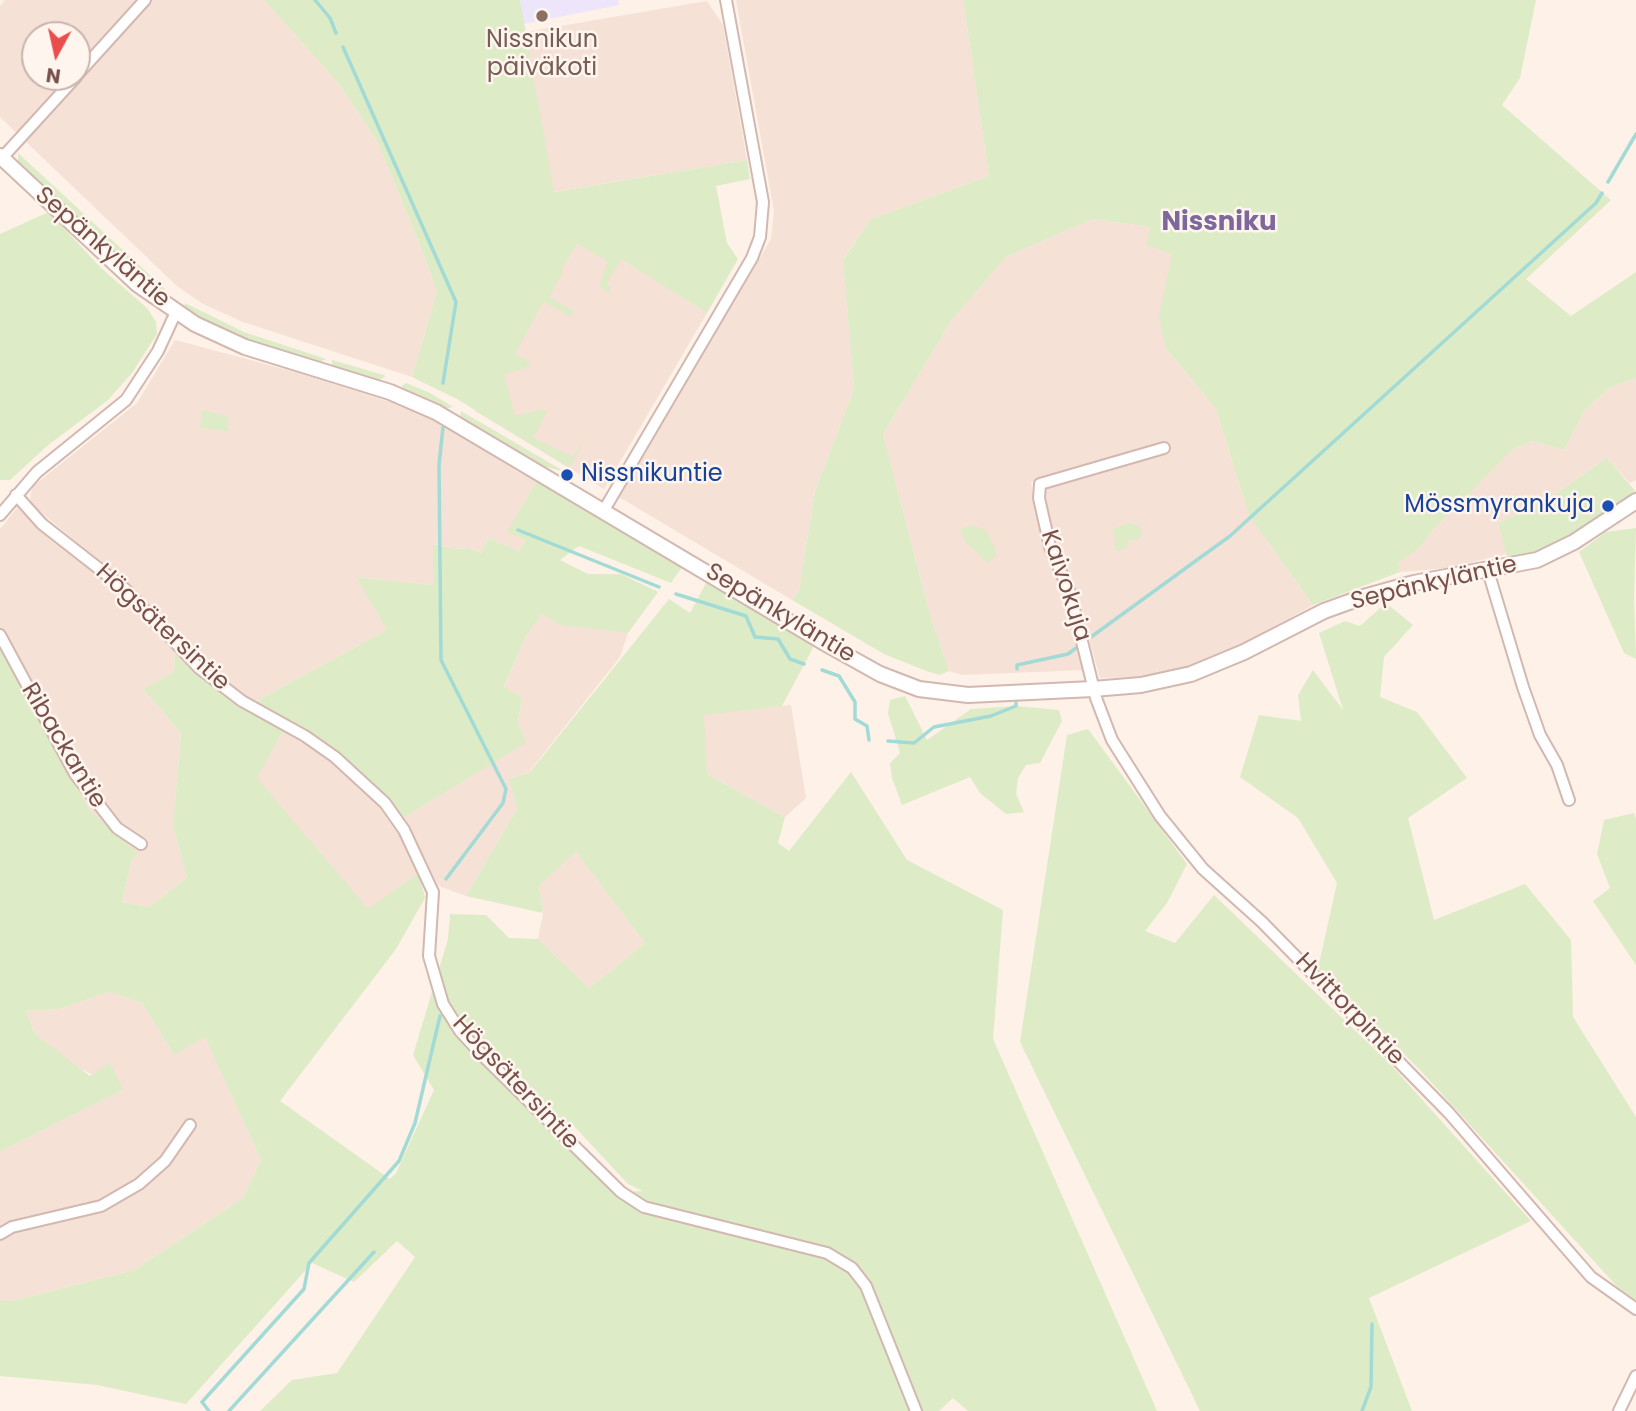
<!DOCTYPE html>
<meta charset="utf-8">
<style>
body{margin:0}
#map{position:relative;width:1636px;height:1411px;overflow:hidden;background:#fdf1e8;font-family:Poppins,sans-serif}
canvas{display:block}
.north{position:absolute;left:21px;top:21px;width:70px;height:70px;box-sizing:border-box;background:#fff5ef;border:2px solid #c9b3ad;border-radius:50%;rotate:188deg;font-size:19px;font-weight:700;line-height:28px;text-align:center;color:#78514b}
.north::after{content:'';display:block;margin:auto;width:24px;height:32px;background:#e94d4c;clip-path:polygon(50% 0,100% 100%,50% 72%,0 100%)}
</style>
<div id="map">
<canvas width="1636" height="1411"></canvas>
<div class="north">N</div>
</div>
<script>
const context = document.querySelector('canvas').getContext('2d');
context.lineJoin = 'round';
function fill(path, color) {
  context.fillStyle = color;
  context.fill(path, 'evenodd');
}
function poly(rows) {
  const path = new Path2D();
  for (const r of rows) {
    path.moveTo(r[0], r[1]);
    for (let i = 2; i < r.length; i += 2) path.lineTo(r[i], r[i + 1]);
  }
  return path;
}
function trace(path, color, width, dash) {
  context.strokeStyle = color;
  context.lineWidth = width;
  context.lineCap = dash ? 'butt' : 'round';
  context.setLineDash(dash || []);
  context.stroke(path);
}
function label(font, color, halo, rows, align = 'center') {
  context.font = font + ' Poppins,sans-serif';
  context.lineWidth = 5;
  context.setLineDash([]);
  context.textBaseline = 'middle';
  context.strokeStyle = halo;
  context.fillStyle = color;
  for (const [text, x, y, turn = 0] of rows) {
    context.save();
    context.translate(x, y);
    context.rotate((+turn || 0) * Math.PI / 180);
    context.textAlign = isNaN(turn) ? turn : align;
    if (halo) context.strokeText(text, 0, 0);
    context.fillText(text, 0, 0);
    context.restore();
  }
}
fill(poly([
 [5,0,264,0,339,84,378,143,419,243,437,291,412,377,243,322,203,304,177,286,0,117,0,6],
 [35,35,77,35,77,77,35,77],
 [736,0,963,0,989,176,871,219,843,259,854,389,815,491,799,590,792,600,619,497,771,239,774,211],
 [707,1,723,25,747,160,553,192,525,32],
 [1093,219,1150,227,1172,254,1165,347,1216,409,1249,516,1313,605,1241,645,1189,668,1140,677,1100,678,1078,599,1053,544,1045,488,1171,450,1167,441,1031,482,1041,542,1066,599,1084,670,962,675,949,671,929,611,883,434,951,321,1006,257],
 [572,236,621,258,707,313,604,489,475,411],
 [175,340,295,372,428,414,520,473,538,479,508,532,525,540,520,551,488,538,481,553,469,548,455,549,434,544,433,585,357,577,387,630,251,704,200,662,134,590,30,503,32,487,137,403],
 [1636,378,1636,480,1630,483,1607,458,1547,500,1498,523,1506,554,1448,568,1400,572,1398,563,1420,548,1431,532,1513,449,1533,441,1564,450,1584,411,1609,388],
 [17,508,139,608,175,653,174,672,143,689,181,733,173,825,187,878,149,907,122,902,132,859,91,812,26,698,0,645,0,529],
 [542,614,628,633,620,657,529,772,509,779,517,809,466,896,439,886,403,818,525,743,518,723,522,697,504,688,526,636],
 [791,705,806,798,785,817,707,774,703,714],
 [283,731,333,761,377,804,406,845,419,873,368,910,256,778],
 [576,852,645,943,589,988,538,939,543,913,539,886],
 [109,992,142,1003,174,1055,205,1036,261,1160,243,1198,134,1270,12,1301,0,1301,0,1152,123,1090,69,1063,35,1034,26,1011,60,1009]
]), '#f5e1d6');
fill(poly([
 [520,0,618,0,619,5,523,24]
]), '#ede5fa');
fill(poly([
 [264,0,520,0,554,192,747,160,750,179,716,186,727,243,738,259,707,313,621,259,606,284,611,287,608,293,599,285,608,261,577,244,561,270,563,272,549,297,574,311,571,317,543,302,515,354,531,364,527,368,504,374,515,416,542,409,547,412,533,438,573,457,586,438,571,465,566,466,457,399,412,377,437,291,419,243,378,143,339,84],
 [963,0,1536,0,1520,78,1502,105,1611,200,1526,279,1571,316,1636,272,1636,378,1609,388,1584,411,1564,450,1533,441,1513,449,1431,532,1420,548,1398,563,1400,572,1313,605,1249,516,1216,409,1165,347,1159,316,1172,254,1147,245,1150,227,1093,219,1006,257,951,321,883,434,929,611,949,671,940,675,929,672,884,654,792,600,799,590,815,491,854,389,843,260,871,219,989,176],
 [18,153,165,289,164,295,133,274,18,164],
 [49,212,101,268,147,308,156,322,157,334,132,373,108,400,47,446,10,480,0,480,0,234],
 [185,303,244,332,326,359,317,363,248,341,193,317,184,309],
 [332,360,384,375,385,377,377,381,332,367],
 [406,383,430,393,453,407,443,409,405,391,402,386],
 [202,410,228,417,229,431,200,428],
 [461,411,562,470,562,471,538,465,460,418],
 [1607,458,1636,492,1586,529,1547,549,1511,561,1506,554,1498,523,1547,500],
 [538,479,649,549,682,563,682,567,671,583,579,546,560,560,588,574,621,574,658,592,628,633,561,625,542,614,526,636,504,687,522,697,518,723,526,743,403,818,380,793,321,741,251,704,387,630,356,577,433,585,433,544,455,549,469,548,481,553,488,538,520,551,525,540,507,532],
 [1130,523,1140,527,1141,536,1135,541,1129,539,1127,547,1119,551,1114,549,1116,537,1112,529],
 [974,525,987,531,994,545,996,556,988,563,965,541,960,529],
 [1636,528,1634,598,1636,659,1624,653,1579,552,1606,532],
 [707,581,814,646,782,706,704,715,707,774,785,817,778,843,789,851,851,772,907,860,1003,910,993,1039,1157,1411,968,1411,953,1398,939,1411,260,1411,292,1380,337,1373,415,1257,397,1241,354,1282,312,1263,186,1404,97,1385,0,1376,0,1301,12,1301,134,1270,243,1198,261,1160,205,1037,174,1055,142,1003,109,992,60,1009,26,1011,35,1034,90,1076,110,1063,123,1090,0,1152,0,645,26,698,91,812,138,853,132,859,122,902,149,907,187,878,173,825,181,733,143,689,174,672,175,653,240,705,283,731,257,778,368,909,419,873,425,898,396,949,280,1101,390,1179,396,1173,434,1090,413,1055,448,939,450,914,486,915,509,938,538,939,589,988,645,943,576,852,539,886,543,913,466,896,517,809,509,779,530,772,669,599,690,613],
 [572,1124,628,1184,643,1191,621,1192,565,1136],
 [1386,603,1413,625,1384,657,1380,697,1417,712,1467,778,1408,818,1434,920,1525,884,1571,940,1573,1017,1636,1117,1636,1301,1622,1292,1420,1070,1318,968,1337,883,1298,818,1240,777,1259,715,1301,721,1298,695,1313,670,1343,710,1319,633,1345,621,1360,626],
 [905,696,927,740,971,709,1016,706,1059,710,1062,721,1040,763,1026,765,1018,778,1016,794,1024,812,1006,814,980,793,970,777,902,805,892,778,890,763,900,753,888,713,890,700],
 [1088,729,1187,864,1167,903,1145,931,1175,943,1214,895,1391,1065,1531,1221,1369,1298,1412,1411,1200,1411,1020,1042,1067,735],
 [1634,813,1636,819,1636,965,1593,901,1610,888,1597,854,1604,820]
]), '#ddecc6');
trace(poly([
 [315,0,330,18,336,33],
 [343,47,456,302,443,383],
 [1608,182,1636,134],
 [443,427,439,465,441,660,506,789,503,803,446,879],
 [518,530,659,587],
 [676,594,746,616,755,637,778,639,790,659,804,664],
 [1091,637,1230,536,1596,203,1602,193],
 [1017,669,1017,665,1068,654,1076,648],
 [822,670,839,676,855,702,855,719,867,726,869,740],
 [888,741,914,743,934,727,991,716,1016,706,1016,703],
 [209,1411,202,1402,304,1289,309,1263,399,1161,415,1123,440,1016],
 [229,1411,374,1252],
 [1362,1411,1371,1387,1372,1324]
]), '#a2dad6', 3.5);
const minor = poly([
 [77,75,145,0],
 [2,158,76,77],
 [1164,448,1040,484,1039,498,1050,547,1070,593,1096,698,1112,740,1160,816,1203,869,1262,922,1449,1113,1591,1277,1636,1309],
 [16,495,42,524,125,589,199,668,242,701,305,736,335,757,385,803,404,830,433,892,429,956,443,1004,460,1031,483,1056,621,1192,644,1207,827,1253,852,1268,866,1286,916,1411],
 [604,510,752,258,760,237,763,202,726,0],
 [0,515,37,472,126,400,158,351,176,312],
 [1488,571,1523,687,1540,735,1557,765,1569,800],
 [0,635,75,774,117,828,141,844],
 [0,1234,12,1227,101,1206,139,1184,165,1161,190,1125],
 [1619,1411,1636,1376]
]);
const tertiary = poly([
 [0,156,137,284,195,324,245,347,390,392,436,412,828,645,880,674,919,689,968,695,1093,689,1141,685,1191,674,1244,652,1324,611,1360,598,1414,583,1537,560,1574,542,1636,501]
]);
trace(minor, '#d2b8b0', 14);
trace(tertiary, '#d2b8b0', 18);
trace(minor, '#fff', 10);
trace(tertiary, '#fff', 14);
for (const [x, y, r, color] of [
 [542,16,7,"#8d6e63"],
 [567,475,7,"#1a4fb4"],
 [1608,506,7,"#1a4fb4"]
]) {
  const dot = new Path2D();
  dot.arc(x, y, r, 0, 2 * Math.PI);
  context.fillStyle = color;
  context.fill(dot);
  trace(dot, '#fff5ef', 2.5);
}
label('24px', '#785e54', '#fff5ef', [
 ["Nissnikun",542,41],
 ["päiväkoti",542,69]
]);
label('24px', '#78514b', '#fff5ef', [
 ["Sepänkyläntie",102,248,41],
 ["Sepänkyläntie",1434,584,-13],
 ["Kaivokuja",1065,586,72],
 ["Sepänkyläntie",780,614,31],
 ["Högsätersintie",162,628,43],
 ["Ribackantie",63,746,59],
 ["Hvittorpintie",1349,1010,46],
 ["Högsätersintie",515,1083,47]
]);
label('24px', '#164399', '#fff5ef', [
 ["Nissnikuntie",581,475],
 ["Mössmyrankuja",1594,506,"right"]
], 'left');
label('bold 26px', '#7e679b', '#fff5ef', [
 ["Nissniku",1219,223]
]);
</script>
